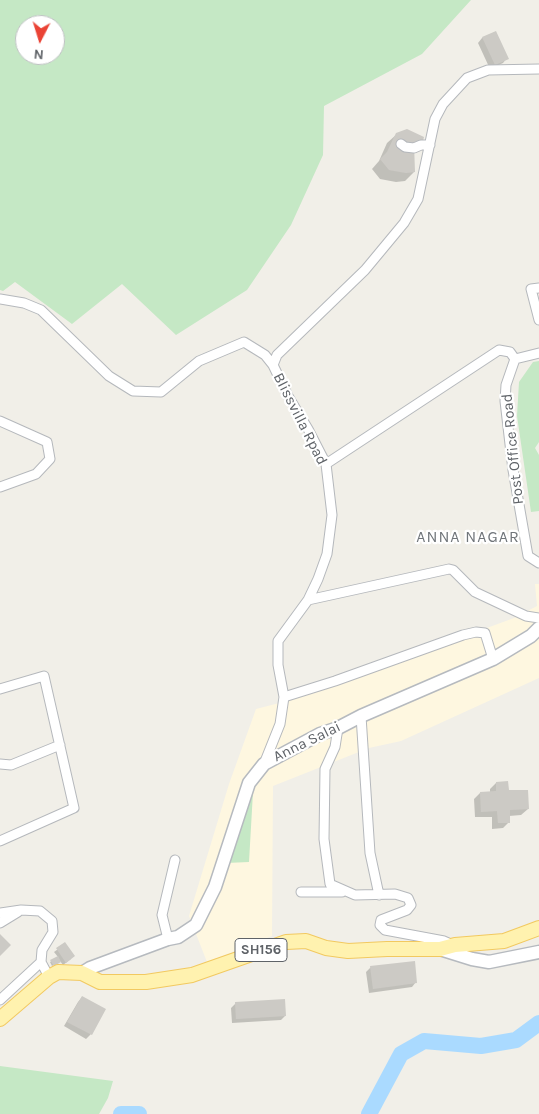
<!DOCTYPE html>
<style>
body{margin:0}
#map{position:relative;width:539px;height:1114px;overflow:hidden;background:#f1efe8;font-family:Karla,sans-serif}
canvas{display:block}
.north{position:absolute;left:15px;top:15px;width:50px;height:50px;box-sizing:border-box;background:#fff;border:1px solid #bfc1c3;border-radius:50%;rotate:185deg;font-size:14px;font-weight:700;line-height:20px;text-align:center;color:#5f6368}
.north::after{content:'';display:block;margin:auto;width:18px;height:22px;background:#ea4335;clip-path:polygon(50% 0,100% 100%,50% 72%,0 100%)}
</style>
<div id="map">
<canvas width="539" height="1114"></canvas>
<div class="north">N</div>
</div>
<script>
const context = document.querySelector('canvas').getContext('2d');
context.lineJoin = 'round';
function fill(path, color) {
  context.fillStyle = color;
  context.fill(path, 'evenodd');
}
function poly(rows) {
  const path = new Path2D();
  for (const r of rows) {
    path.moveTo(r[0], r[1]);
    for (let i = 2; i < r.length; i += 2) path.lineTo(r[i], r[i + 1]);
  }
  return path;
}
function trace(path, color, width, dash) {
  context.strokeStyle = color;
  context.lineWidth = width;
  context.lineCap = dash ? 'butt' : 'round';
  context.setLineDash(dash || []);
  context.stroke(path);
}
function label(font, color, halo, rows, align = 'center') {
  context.font = font + ' Karla,sans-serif';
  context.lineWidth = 4.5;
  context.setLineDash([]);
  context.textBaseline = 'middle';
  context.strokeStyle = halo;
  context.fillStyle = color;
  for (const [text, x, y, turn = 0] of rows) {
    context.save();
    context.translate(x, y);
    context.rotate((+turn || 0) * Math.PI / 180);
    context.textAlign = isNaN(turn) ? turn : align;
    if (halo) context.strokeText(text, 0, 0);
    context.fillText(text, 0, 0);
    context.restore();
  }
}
fill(poly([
 [535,584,539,584,539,678,401,741,369,748,273,786,272,936,207,962,189,916,229,784,256,709,291,700,514,618,537,606]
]), '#fef7e0');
fill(poly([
 [0,0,471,0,422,54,324,106,323,155,291,225,247,290,176,335,122,284,72,324,15,282,3,291,0,290],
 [25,25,55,25,55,55,25,55],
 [539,361,539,442,535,448,539,455,539,511,531,512,517,416,519,382,533,362],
 [253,792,249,862,226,863],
 [0,1066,113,1081,108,1098,99,1114,0,1114]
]), '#c5e8c5');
fill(poly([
 [495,32,507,58,503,63,490,69,478,43,482,38],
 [397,134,413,149,414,172,405,181,396,182,380,179,372,169,379,161,387,143],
 [496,783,528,809,521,815,509,816,509,822,503,828,492,829,492,817,475,817,474,799,480,793,490,793,490,789],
 [65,944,71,959,63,965,60,961,52,966,50,962,58,957,54,952],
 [371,967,416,982,412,987,369,993,366,972],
 [82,997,91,1034,86,1039,64,1026,78,1002],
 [236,1003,285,1016,281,1020,232,1023,231,1008]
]), '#0003');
trace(poly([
 [121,1114,139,1114],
 [369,1114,401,1054,424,1041,481,1046,516,1040,539,1023]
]), '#aadaff', 16);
fill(poly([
 [496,31,509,59,495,65,482,37],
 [407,129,424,137,423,141,414,144,415,172,406,173,389,170,380,159,387,152,396,133],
 [508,781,509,790,528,790,529,809,510,810,510,823,498,823,497,811,481,812,480,792,496,791,496,782],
 [0,934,11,945,0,956],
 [65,942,75,956,66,963,56,948],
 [58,956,61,962,54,966,50,960],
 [415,961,417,983,373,989,370,966],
 [82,996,106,1009,92,1035,67,1022],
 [285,999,286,1016,236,1019,235,1002]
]), '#cccac5');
const street = poly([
 [401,144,405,147,414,148,421,145,430,145],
 [539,288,531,289,539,320],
 [0,299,24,303,41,310,109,376,133,391,161,392,199,361,244,342,265,355,273,365],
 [515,359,506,385,505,401,513,470,528,556,539,563],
 [515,359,539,353],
 [0,421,47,442,50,459,36,474,0,487],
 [326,464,499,350,510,352,515,359],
 [308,600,449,569,453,570,475,592,526,616,539,618],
 [0,689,44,676,74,808,0,841],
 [284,697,335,681,463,635,476,632,485,633,493,659],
 [361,716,370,853,379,895],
 [338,728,335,747,325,769,324,839,330,884,355,895,395,894,408,898,411,905,407,910,381,920,380,925,385,930,444,941,453,945],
 [0,764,11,765,60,745],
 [264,764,280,724,284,697,278,665,278,641,308,600,318,579,327,554,332,515,326,464,308,429,288,396,273,365,277,355,365,270,404,223,418,199,435,119,443,104,467,78,488,70,539,69],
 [301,892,342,892],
 [0,913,21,910,40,911,52,921,53,932,42,950,41,962,49,977],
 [0,923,18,912],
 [168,939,162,915,175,860],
 [0,1000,41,962]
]);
const secondary = poly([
 [440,949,472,959,489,962,539,952],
 [82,973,90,968,168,939,178,937,196,925,215,887,249,783,264,764,320,734,338,728,361,716,493,659,531,636,539,628]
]);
const primary = poly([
 [0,1019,49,977,58,972,82,973,100,982,146,982,192,975,286,942,306,941,326,948,348,951,387,949,440,949,455,945,504,941,539,928]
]);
trace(street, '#b5b8bc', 11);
trace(secondary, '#b6babf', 15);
trace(primary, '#f2c960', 16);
trace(street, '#fff', 9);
trace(secondary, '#fff', 12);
trace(primary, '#fff2af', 14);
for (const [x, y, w] of [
 [261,950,52]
]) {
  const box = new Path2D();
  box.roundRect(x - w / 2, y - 11.5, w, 23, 4);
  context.fillStyle = '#fff';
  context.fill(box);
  trace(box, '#5f6368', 1);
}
label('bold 14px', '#5f6368', null, [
 ["SH156",261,950]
]);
label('15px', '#5f6368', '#fff', [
 ["Blissvilla Rpad",300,419,63],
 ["Post Office Road",513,449,-96],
 ["Anna Salai",307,742,-26]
]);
context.letterSpacing = '1px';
label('16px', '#70757a', '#fff', [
 ["ANNA NAGAR",468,537]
]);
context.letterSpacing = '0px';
</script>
